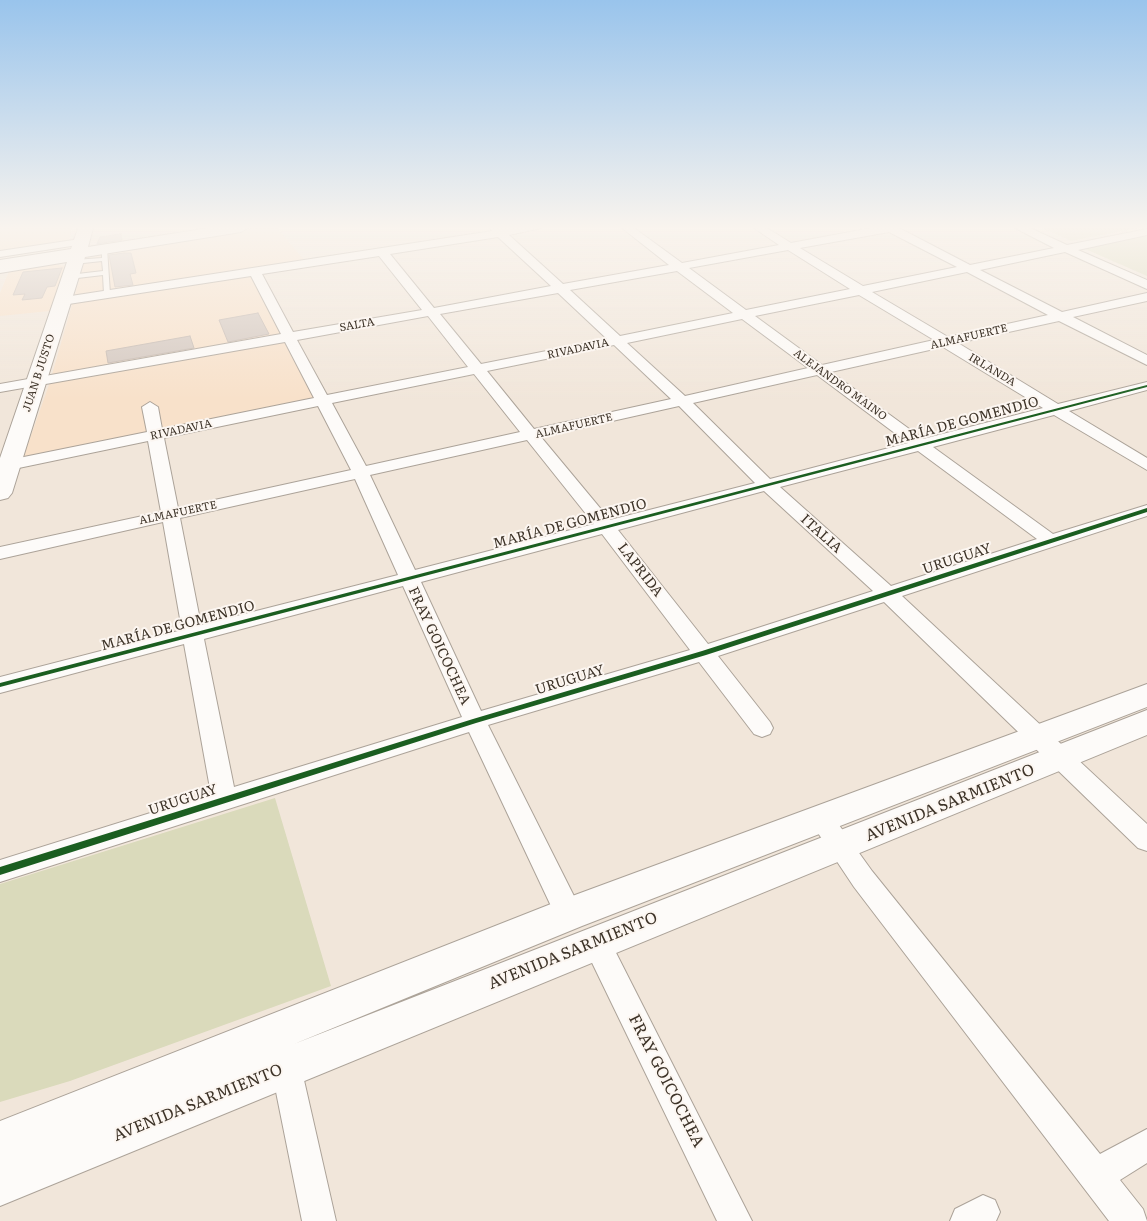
<!DOCTYPE html>
<meta charset="utf-8">
<style>
body{margin:0}
canvas{display:block;background:#f1e6da}
</style>
<canvas width="1147" height="1221"></canvas>
<script>
const context = document.querySelector('canvas').getContext('2d');
context.lineJoin = 'round';
function fill(path, color) {
  context.fillStyle = color;
  context.fill(path, 'evenodd');
}
function poly(rows) {
  const path = new Path2D();
  for (const r of rows) {
    path.moveTo(r[0], r[1]);
    for (let i = 2; i < r.length; i += 2) path.lineTo(r[i], r[i + 1]);
  }
  return path;
}
function trace(path, color, width, dash) {
  context.strokeStyle = color;
  context.lineWidth = width;
  context.lineCap = dash ? 'butt' : 'round';
  context.setLineDash(dash || []);
  context.stroke(path);
}
function label(font, color, halo, rows, align = 'center') {
  context.font = font + ' Literata,serif';
  context.lineWidth = 4;
  context.setLineDash([]);
  context.textBaseline = 'middle';
  context.strokeStyle = halo;
  context.fillStyle = color;
  for (const [text, x, y, turn = 0] of rows) {
    context.save();
    context.translate(x, y);
    context.rotate((+turn || 0) * Math.PI / 180);
    context.textAlign = isNaN(turn) ? turn : align;
    if (halo) context.strokeText(text, 0, 0);
    context.fillText(text, 0, 0);
    context.restore();
  }
}
fill(poly([
 [0,228,72,228,69,241,0,251],
 [257,228,277,228,306,262,250,270,316,400,23,458,49,385,86,256,102,250],
 [53,264,65,266,50,311,0,316,0,293,9,271]
]), '#f8e1ca');
fill(poly([
 [1042,228,1137,228,1071,241],
 [1147,235,1147,276,1083,248],
 [275,798,331,986,70,1081,0,1102,0,884]
]), '#dadabb');
const building = poly([
 [121,234,122,240,97,244,100,237,121,234],
 [124,253,131,253,136,273,130,274,133,285,115,287,109,255,124,253],
 [62,268,55,286,47,287,42,298,22,300,25,294,13,295,23,272,62,268],
 [258,313,269,334,228,342,219,320,258,313],
 [190,336,194,348,108,363,106,351,190,336]
]);
fill(building, '#d3c7bf');
trace(building, '#c4b8b0', 1);
const lane = poly([
 [102,247,107,248,110,294,107,296,104,294,103,275,69,279,66,277,69,275,103,271,102,261,74,264,71,262,74,260,102,258,102,247]
]);
const street = poly([
 [490,228,541,228,509,235,563,284,669,265,622,228,634,228,682,263,779,245,754,228,767,228,791,243,871,228,899,228,970,265,1054,248,1015,228,1030,228,1067,245,1147,229,1147,235,1078,250,1147,280,1147,289,1065,252,980,270,1062,312,1147,293,1147,301,1073,317,1147,355,1147,365,1059,321,958,343,1058,404,1147,382,1147,390,1069,411,1147,458,1147,470,1054,415,933,447,1053,534,1147,505,1147,516,902,596,1147,824,1147,851,1138,848,884,602,718,656,770,722,773,728,770,734,762,737,754,734,699,662,488,725,583,914,579,923,569,926,559,923,469,732,0,882,0,860,211,794,184,644,0,693,0,677,182,630,163,522,0,559,0,547,161,512,148,441,9,470,3,469,1,465,3,461,9,460,147,432,142,407,150,402,158,407,162,429,314,398,285,342,0,392,0,384,281,334,251,276,62,305,58,304,56,301,58,298,492,231,490,228],
 [889,232,957,267,863,286,800,248,889,232],
 [498,237,551,286,434,308,390,254,498,237],
 [788,250,850,289,746,310,689,268,788,250],
 [379,256,422,310,293,332,262,274,379,256],
 [677,271,733,313,620,336,570,290,677,271],
 [967,272,1048,315,948,337,872,292,967,272],
 [558,293,607,339,481,364,440,314,558,293],
 [859,295,934,340,822,365,755,316,859,295],
 [428,316,468,367,327,395,297,340,428,316],
 [742,319,808,368,685,396,627,343,742,319],
 [614,345,671,399,534,429,487,371,614,345],
 [943,347,1043,408,923,439,831,372,943,347],
 [474,374,520,432,366,466,332,403,474,374],
 [817,375,908,443,770,479,693,403,817,375],
 [318,406,351,470,178,508,164,438,318,406],
 [679,406,755,483,610,520,541,437,679,406],
 [527,440,594,524,415,570,370,475,527,440],
 [918,451,1037,539,891,586,780,487,918,451],
 [355,479,398,575,201,625,180,518,355,479],
 [764,491,873,591,708,644,618,530,764,491],
 [602,534,690,650,481,711,421,582,602,534],
 [403,586,462,717,234,787,204,639,403,586],
 [80,239,84,240,84,244,0,257,0,251,80,239],
 [75,255,81,258,79,260,0,273,0,265,75,255],
 [820,808,829,811,872,871,1100,1154,1147,1129,1147,1163,1120,1180,1143,1209,1147,1221,1109,1221,854,887,808,818,811,811,820,808],
 [596,929,606,933,752,1221,717,1221,582,942,586,933,596,929],
 [286,1052,297,1056,301,1067,336,1221,302,1221,271,1067,275,1056,286,1052],
 [983,1195,995,1200,1000,1212,996,1221,950,1221,955,1209,983,1195]
]);
const secondary = poly([
 [78,228,93,228,88,247,209,228,248,228,241,232,85,257,12,493,8,498,0,500,0,458,68,259,0,270,0,260,71,249,78,228],
 [1147,684,1147,707,582,926,294,1044,1147,710,1147,735,0,1206,0,1121,556,902,1147,684]
]);
trace(lane, '#aca399', 2);
trace(street, '#aca399', 2);
trace(secondary, '#aca399', 2);
fill(lane, '#fdfbf9');
fill(street, '#fdfbf9');
fill(secondary, '#fdfbf9');
fill(poly([
 [1147,385,1147,387,0,687,0,683,1147,385],
 [1147,508,1147,512,706,655,476,723,0,875,0,867,473,719,702,651,1147,508]
]), '#1b5e20');
const sky = context.createLinearGradient(0, 0, 0, 399);
sky.addColorStop(0, '#99c4ec');
sky.addColorStop(0.57, '#f9f4ee');
sky.addColorStop(1, '#f9f4ee00');
context.fillStyle = sky;
context.fillRect(0, 0, 1147, 399);
label('11px', '#3d3328', '#fcf6f1', [
 ["SALTA",357,325,-10],
 ["ALMAFUERTE",969,337,-13],
 ["RIVADAVIA",578,349,-12],
 ["IRLANDA",992,370,31],
 ["JUAN B JUSTO",39,373,-72],
 ["ALEJANDRO MAINO",840,385,36],
 ["ALMAFUERTE",574,426,-13],
 ["RIVADAVIA",181,430,-12],
 ["ALMAFUERTE",178,513,-12]
]);
label('14px', '#3d3328', '#fcf6f1', [
 ["MARÍA DE GOMENDIO",962,422,-15],
 ["MARÍA DE GOMENDIO",570,524,-15],
 ["ITALIA",821,534,42],
 ["URUGUAY",957,559,-18],
 ["LAPRIDA",640,570,52],
 ["MARÍA DE GOMENDIO",178,626,-15],
 ["FRAY GOICOCHEA",439,646,65],
 ["URUGUAY",570,680,-17],
 ["URUGUAY",183,800,-18]
]);
label('16px', '#3d3328', '#fcf6f1', [
 ["AVENIDA SARMIENTO",950,803,-22],
 ["AVENIDA SARMIENTO",573,951,-22],
 ["FRAY GOICOCHEA",666,1081,63],
 ["AVENIDA SARMIENTO",198,1103,-22]
]);
</script>
